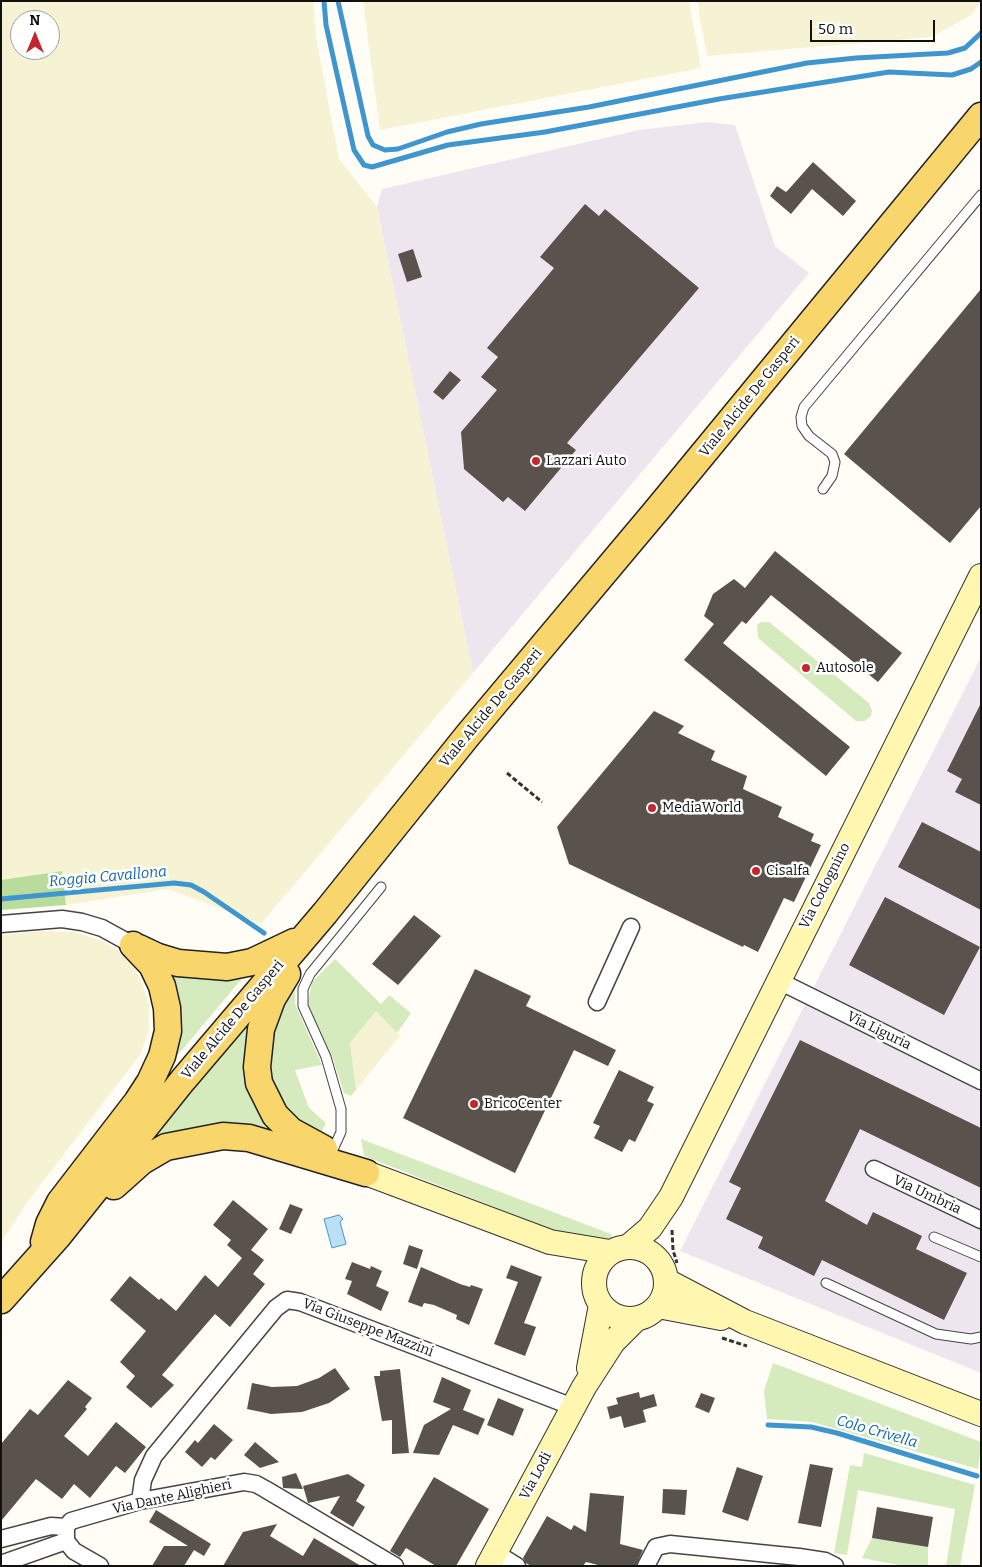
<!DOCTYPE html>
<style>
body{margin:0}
#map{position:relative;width:982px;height:1567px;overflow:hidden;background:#fffdf5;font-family:Bitter,serif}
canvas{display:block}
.frame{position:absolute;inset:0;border:2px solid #111;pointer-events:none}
.north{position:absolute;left:10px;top:10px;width:50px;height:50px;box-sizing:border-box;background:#fff;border:1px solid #a0a0a0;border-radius:50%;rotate:0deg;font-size:14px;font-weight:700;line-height:20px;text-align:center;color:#111}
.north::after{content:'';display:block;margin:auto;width:18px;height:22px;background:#c4262e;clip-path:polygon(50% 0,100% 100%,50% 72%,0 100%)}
.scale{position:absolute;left:810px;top:20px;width:125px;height:22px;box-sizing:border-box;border:2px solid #111;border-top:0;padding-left:6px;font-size:15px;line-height:18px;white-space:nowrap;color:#111;-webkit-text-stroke:4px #fff;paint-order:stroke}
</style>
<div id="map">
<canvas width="982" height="1567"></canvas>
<div class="frame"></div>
<div class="north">N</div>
<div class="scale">50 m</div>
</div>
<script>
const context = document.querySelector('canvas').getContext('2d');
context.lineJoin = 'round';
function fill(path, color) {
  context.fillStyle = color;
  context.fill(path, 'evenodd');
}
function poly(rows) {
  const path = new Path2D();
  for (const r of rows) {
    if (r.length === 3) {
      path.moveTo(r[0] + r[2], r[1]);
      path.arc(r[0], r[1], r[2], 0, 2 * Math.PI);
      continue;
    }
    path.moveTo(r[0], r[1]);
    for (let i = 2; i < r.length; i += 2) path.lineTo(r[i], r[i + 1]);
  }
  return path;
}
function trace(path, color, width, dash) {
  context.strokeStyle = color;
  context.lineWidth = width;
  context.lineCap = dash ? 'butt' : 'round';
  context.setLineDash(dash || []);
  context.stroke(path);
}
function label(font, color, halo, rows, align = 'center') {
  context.font = font + ' Bitter,serif';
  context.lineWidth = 5;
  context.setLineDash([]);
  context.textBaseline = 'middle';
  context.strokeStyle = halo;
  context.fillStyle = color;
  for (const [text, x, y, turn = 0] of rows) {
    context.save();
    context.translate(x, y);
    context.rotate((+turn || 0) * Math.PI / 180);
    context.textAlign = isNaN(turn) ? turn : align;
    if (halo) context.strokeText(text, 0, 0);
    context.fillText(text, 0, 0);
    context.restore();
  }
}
fill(poly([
 [707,122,735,125,775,246,809,273,473,673,377,207,382,189,639,130],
 [981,657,981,1373,680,1251]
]), '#eee6ef');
fill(poly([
 [1,1,313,1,317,42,339,159,377,207,473,673,261,924,168,889,66,905,61,871,1,880],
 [20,20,50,20,50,50,20,50],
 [363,1,689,1,701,68,380,130],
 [697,1,981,1,981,2,970,16,931,37,707,56],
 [40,931,75,932,103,941,125,955,139,976,149,1004,149,1031,140,1055,29,1200,1,1243,1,935],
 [376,1011,400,1036,356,1090,350,1043]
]), '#f6f3d4');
fill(poly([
 [761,622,769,622,869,703,872,710,871,716,865,721,856,721,758,638,757,625],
 [335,959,381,1004,389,995,411,1013,397,1033,376,1011,350,1043,356,1090,351,1096,344,1093,333,1059,312,1016,308,1002,312,982],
 [173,971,245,975,166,1069,162,976],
 [300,974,295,986,295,1004,322,1065,295,1070,309,1108,326,1123,320,1135,292,1118,272,1089,266,1052,285,996],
 [255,1014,280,1133,145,1144],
 [361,1139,611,1234,612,1238,601,1239,572,1236,556,1231,364,1156],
 [773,1363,981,1442,978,1469,812,1422,767,1419,764,1391],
 [864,1453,975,1485,960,1566,946,1566,955,1509,858,1490,847,1555,834,1553,850,1465,862,1467],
 [872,1538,928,1547,928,1566,904,1566,862,1558]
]), '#d5ebbd');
fill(poly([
 [62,871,66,905,1,910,1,880]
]), '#b9dc9c');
const water = poly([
 [339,1215,343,1219,340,1222,346,1244,332,1248,324,1219,339,1215]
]);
fill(water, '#b9e0f7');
trace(water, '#3f96cf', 1);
trace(poly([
 [324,1,326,25,354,150,364,165,372,167,448,145,545,132,719,99,889,72,952,75,971,69,981,62],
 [338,1,368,136,373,145,385,150,398,149,447,132,481,124,589,107,807,63,856,58,948,53,965,48,981,33],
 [1,899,174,883,191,885,204,892,264,933],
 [768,1425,811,1427,837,1433,977,1476]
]), '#3f96cf', 5);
fill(poly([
 [813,162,856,201,843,216,812,189,791,214,770,196,777,186,786,192,789,189],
 [585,204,599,216,605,209,699,288,567,443,576,450,525,511,508,497,503,502,464,469,461,432,497,390,481,377,498,357,487,348,554,268,540,257],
 [413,249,422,277,407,282,398,254],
 [981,289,981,506,950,543,844,454],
 [450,371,461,380,443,400,433,392],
 [775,551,902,653,878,682,771,595,746,624,742,621,723,643,850,747,826,776,684,660,714,624,704,616,713,594,734,579,745,588],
 [981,703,981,805,955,792,962,779,947,771],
 [654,711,684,726,678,733,715,751,711,760,747,776,743,789,782,807,778,817,814,834,811,841,821,845,794,902,784,898,758,952,744,945,743,947,569,864,557,827],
 [922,822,981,852,981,910,898,867],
 [885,897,980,947,944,1015,849,965],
 [414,915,441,936,398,985,372,964],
 [475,969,531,996,526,1006,616,1050,608,1066,574,1050,515,1173,403,1118],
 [800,1040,981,1128,981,1188,860,1129,825,1201,867,1225,873,1212,922,1236,916,1249,967,1273,944,1320,822,1260,814,1276,758,1248,763,1237,726,1219,741,1188,729,1182],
 [619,1070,654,1087,647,1101,654,1104,635,1142,629,1139,622,1152,594,1138,600,1126,593,1123],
 [233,1200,268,1229,251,1250,264,1260,253,1274,265,1284,230,1327,215,1314,162,1375,174,1385,151,1408,126,1387,135,1376,120,1362,146,1331,110,1300,130,1276,159,1300,161,1298,176,1311,205,1275,218,1287,242,1258,227,1245,231,1240,213,1225],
 [290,1204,303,1209,291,1234,279,1229],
 [409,1245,423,1250,417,1269,403,1264],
 [352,1262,370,1269,371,1266,382,1271,376,1286,389,1292,381,1311,347,1294,352,1281,345,1279],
 [511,1265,542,1277,524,1323,536,1327,525,1356,494,1344,518,1282,506,1278],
 [421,1267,460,1284,470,1287,471,1285,483,1289,469,1325,456,1319,457,1315,434,1305,424,1303,422,1307,408,1302],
 [335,1368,350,1389,329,1403,302,1412,271,1414,247,1409,252,1383,272,1387,297,1386,319,1378],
 [400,1369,409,1453,392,1454,392,1420,382,1421,374,1376,380,1376,380,1371],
 [442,1377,471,1390,463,1410,485,1419,478,1435,453,1425,439,1455,413,1453,424,1425,451,1409,433,1402],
 [68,1380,92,1398,85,1407,87,1409,64,1436,88,1456,116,1422,146,1447,125,1473,116,1466,90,1498,74,1484,62,1499,36,1479,1,1521,1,1444,30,1409,38,1415],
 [639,1392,640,1398,654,1394,657,1406,643,1410,646,1422,624,1428,621,1416,610,1419,607,1407,618,1404,616,1398],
 [701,1393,715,1398,709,1413,695,1407],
 [498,1398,524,1409,513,1436,487,1425],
 [214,1424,233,1440,215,1460,211,1457,202,1467,185,1452,195,1440,198,1443],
 [255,1442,279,1462,260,1468,244,1455],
 [810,1464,833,1468,821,1527,798,1523],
 [737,1467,763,1476,748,1521,722,1512],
 [296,1473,303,1489,283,1488,282,1477],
 [348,1474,365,1485,356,1501,365,1507,353,1527,330,1513,340,1496,308,1503,303,1486],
 [434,1477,489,1509,456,1566,436,1566,406,1548,400,1557,390,1551],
 [663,1489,687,1490,685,1515,662,1513],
 [590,1493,624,1496,620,1544,643,1550,636,1566,602,1566,586,1562,583,1566,531,1566,526,1563,523,1558,547,1516,571,1530,574,1525,586,1532],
 [877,1507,933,1517,928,1547,872,1538],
 [156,1510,211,1544,204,1556,194,1550,184,1566,152,1566,164,1546,188,1546,149,1522],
 [277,1524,270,1536,303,1556,314,1538,361,1566,223,1566,243,1532]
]), '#5a524d');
const lane = poly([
 [823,489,832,476,835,462,832,454,809,436,802,426,801,417,804,407,981,195],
 [331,1154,341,1132,341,1109,326,1057,303,1006,303,989,310,974,381,887],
 [934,1237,981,1257],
 [826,1283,936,1334,971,1339,981,1337]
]);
const street = poly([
 [1,924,62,919,82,922,102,928,133,945],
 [777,980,981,1081],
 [597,1002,631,927],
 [874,1169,981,1220],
 [140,1501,143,1480,154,1456,276,1308,287,1300,300,1302,573,1407],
 [1,1539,51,1526,66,1527],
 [496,1553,517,1566],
 [1,1564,66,1541],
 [100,1566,74,1551,66,1541,66,1527,71,1521,140,1501,244,1482,256,1484,265,1489,395,1566],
 [646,1566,656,1547,670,1544,799,1557,825,1561,835,1566]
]);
const secondary = poly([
 [366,1173,550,1242,610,1252],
 [629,1246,650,1228,671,1197,981,576],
 [630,1283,36],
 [667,1281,745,1322,981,1414],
 [658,1306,721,1318],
 [589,1368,601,1305],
 [488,1566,584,1387,613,1342,636,1319]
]);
const primary = poly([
 [139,948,158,957,178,963,227,967,252,962,294,942],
 [287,974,272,999,261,1029,257,1067,259,1083,275,1115,291,1131,324,1149],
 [114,1186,142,1161,166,1147,223,1136,249,1138,366,1173],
 [44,1242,49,1224,60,1202,137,1102,150,1082,162,1056,168,1031,167,1008,162,986,152,965,133,945],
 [1,1300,59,1235,183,1080,325,913,468,735,656,511,981,116]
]);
trace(lane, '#444', 11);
trace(street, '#444', 19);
trace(secondary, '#333', 26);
trace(primary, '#222', 29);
trace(poly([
 [507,773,542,802],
 [672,1230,673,1250,677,1263],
 [722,1338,747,1346]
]), '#333', 3, [5, 2.5]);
trace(lane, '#fff', 9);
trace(street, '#fff', 16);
trace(secondary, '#fff6b0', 24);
trace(primary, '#f9d66b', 26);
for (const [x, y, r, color] of [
 [536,461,5,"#c4262e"],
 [806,668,5,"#c4262e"],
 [652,808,5,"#c4262e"],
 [756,871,5,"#c4262e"],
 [474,1104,5,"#c4262e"]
]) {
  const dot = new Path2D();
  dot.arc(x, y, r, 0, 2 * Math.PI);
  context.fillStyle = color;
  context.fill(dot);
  trace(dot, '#fff', 2);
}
label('14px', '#111', '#fff', [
 ["Viale Alcide De Gasperi",750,397,-51],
 ["Viale Alcide De Gasperi",491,708,-50],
 ["Via Codognino",825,886,-63],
 ["Viale Alcide De Gasperi",233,1020,-50],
 ["Via Liguria",879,1031,26],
 ["Via Umbria",927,1195,25],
 ["Via Giuseppe Mazzini",368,1328,21],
 ["Via Lodi",536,1476,-62],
 ["Via Dante Alighieri",172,1497,-12]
]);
label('14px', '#111', '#fff', [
 ["Lazzari Auto",546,461],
 ["Autosole",816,668],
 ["MediaWorld",662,808],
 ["Cisalfa",766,871],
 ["BricoCenter",484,1104]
], 'left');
label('italic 15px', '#1768a6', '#fff', [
 ["Roggia Cavallona",108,877,-5],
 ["Colo Crivella",877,1432,16]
]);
</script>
